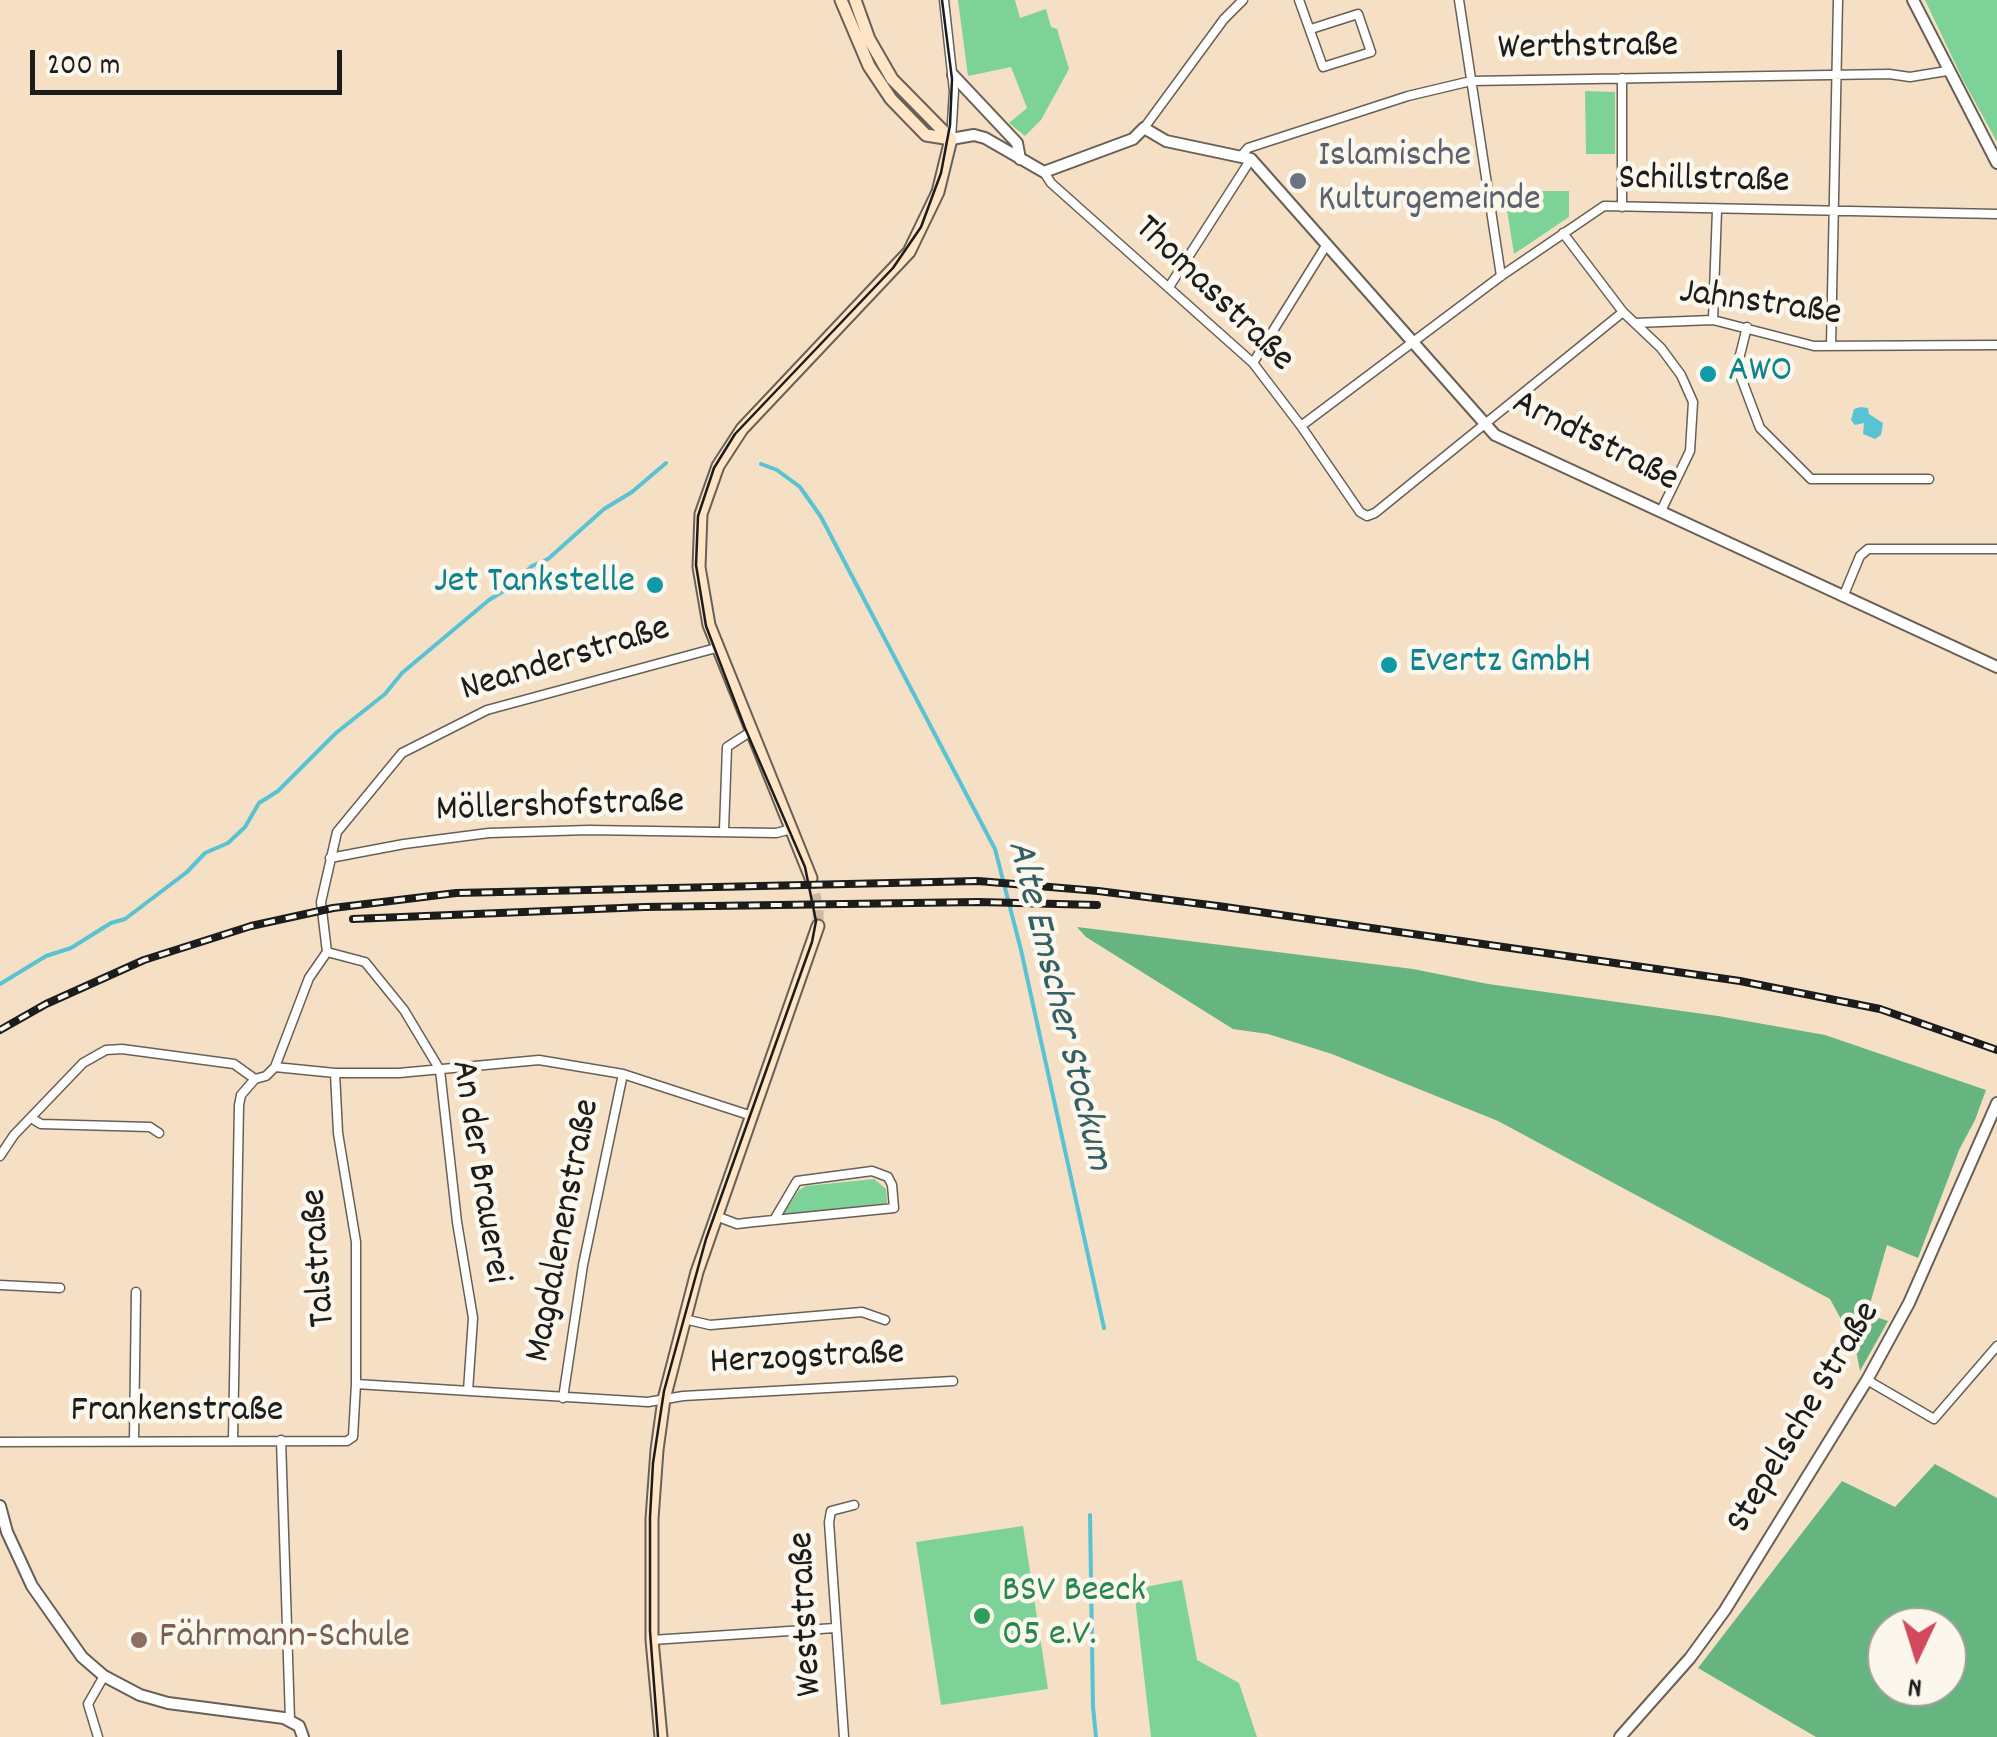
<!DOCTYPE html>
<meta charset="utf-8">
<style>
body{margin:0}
#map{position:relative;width:1997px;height:1737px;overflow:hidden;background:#f5dfc5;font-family:Dekko,sans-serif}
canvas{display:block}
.north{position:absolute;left:1867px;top:1607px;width:100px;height:100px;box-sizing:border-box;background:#fbf7ec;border:2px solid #a29f99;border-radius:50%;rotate:184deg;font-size:28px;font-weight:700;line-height:40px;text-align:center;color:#1c1c1c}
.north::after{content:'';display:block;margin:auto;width:35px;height:45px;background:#d1495b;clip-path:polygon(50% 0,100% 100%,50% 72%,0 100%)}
.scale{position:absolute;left:30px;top:50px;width:312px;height:45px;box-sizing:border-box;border:5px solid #1c1c1c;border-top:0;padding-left:12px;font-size:30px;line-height:35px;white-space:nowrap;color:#1c1c1c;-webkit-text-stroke:8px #fbf7ec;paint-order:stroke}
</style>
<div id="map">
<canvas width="1997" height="1737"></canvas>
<div class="north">N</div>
<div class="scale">200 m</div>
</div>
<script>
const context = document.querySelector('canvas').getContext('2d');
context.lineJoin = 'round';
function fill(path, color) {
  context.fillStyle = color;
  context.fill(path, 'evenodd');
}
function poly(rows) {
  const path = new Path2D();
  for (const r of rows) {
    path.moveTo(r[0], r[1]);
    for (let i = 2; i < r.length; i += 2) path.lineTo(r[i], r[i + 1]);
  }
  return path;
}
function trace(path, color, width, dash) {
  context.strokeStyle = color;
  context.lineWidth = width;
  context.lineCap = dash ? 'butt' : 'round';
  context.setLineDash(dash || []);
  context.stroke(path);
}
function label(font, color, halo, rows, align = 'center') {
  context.font = font + ' Dekko,sans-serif';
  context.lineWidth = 9;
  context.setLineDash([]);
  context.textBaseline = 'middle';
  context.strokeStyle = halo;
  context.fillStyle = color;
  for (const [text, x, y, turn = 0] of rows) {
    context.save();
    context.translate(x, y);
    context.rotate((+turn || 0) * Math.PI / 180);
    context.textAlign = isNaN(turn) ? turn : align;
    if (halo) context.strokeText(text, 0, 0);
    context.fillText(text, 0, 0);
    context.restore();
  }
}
fill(poly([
 [958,0,1015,0,1020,18,1046,9,1051,27,1057,29,1069,69,1041,120,1025,136,1009,123,1027,108,1011,67,968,76],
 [1925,0,1997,0,1997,142,1963,80],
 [1585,91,1615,92,1615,154,1586,154],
 [1504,191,1569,191,1569,217,1514,254],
 [874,1179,886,1189,887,1203,782,1216,799,1190,806,1186],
 [1023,1526,1048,1689,941,1705,916,1542],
 [1182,1580,1197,1660,1239,1683,1257,1737,1151,1737,1134,1589]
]), '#7dd397');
fill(poly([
 [1077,927,1413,969,1488,984,1718,1016,1825,1035,1986,1090,1975,1120,1959,1150,1918,1258,1887,1245,1867,1314,1888,1321,1860,1371,1855,1345,1830,1299,1498,1121,1332,1054,1268,1034,1233,1029,1086,937],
 [1935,1464,1997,1498,1997,1737,1816,1737,1698,1668,1842,1481,1895,1507],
 [1947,1627,1947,1687,1887,1687,1887,1627]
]), '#66b580');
fill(poly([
 [1861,407,1868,408,1869,414,1883,423,1881,435,1875,439,1863,434,1864,423,1855,425,1851,420,1854,409]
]), '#58c3d3');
trace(poly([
 [761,464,777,470,800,487,821,517,995,849,1021,950,1104,1328],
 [0,984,46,956,71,948,111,923,125,919,187,872,205,853,228,843,245,827,259,803,278,791,336,733,385,694,402,673,489,600,510,587,532,566,548,559,604,509,632,492,666,463],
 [1090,1515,1093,1707,1096,1737]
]), '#58c3d3', 4);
trace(poly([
 [811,878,818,908,818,926]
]), '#cab8a3', 11, [11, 5.5]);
const minor = poly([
 [944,0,954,91,951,139],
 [1299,0,1323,67,1371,52,1358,14,1311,29],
 [1459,0,1501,276],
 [1144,128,1224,19,1243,0],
 [1242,155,1248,148,1408,96,1471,81,1889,74,1910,77,1947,71],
 [1044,172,1051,183,1253,363,1301,426,1360,512,1367,516,1375,513,1623,312],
 [1622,207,1622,78],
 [1563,233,1623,312,1661,348,1681,375,1693,402,1690,451,1661,511],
 [1169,287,1251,159],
 [1713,320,1717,210],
 [1635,323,1713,320,1814,346,1997,345],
 [1747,327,1737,367,1760,428,1811,479,1929,479],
 [1831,346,1838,0],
 [1253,363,1327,244],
 [1301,426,1501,276,1604,206,1997,214],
 [1843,597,1860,556,1868,549,1997,549],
 [724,830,727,747,750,732],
 [330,858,404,844,489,833,589,830,776,833,792,829],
 [327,952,365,962,404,1010,440,1070,457,1222,473,1318,468,1391],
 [275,1067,335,1073,399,1073,539,1060,623,1074,752,1116],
 [31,1118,41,1124,150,1127,159,1133],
 [0,1156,14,1135,83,1063,106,1050,122,1049,234,1064,255,1079,266,1076,275,1067,309,978,327,952,321,902,337,832,402,753,487,710,716,648],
 [716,1216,737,1224,754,1222,894,1208,892,1185,888,1177,872,1171,797,1181,774,1220],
 [0,1285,60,1288],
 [684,1319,710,1325,862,1312,885,1320],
 [1867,1380,1934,1419,1997,1346],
 [356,1384,648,1402,683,1396,953,1381],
 [563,1398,583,1265,623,1074],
 [134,1440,136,1292],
 [233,1440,239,1105,241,1095,255,1079],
 [281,1440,290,1720],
 [0,1442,347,1441,353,1437,356,1384,356,1242,338,1133,335,1073],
 [652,1640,835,1628],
 [98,1737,88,1704,104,1676],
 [844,1737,829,1522,831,1511,854,1505]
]);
const tertiary = poly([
 [1913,0,1997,163],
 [953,75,1017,143,1020,159],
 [951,139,974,135,985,138,1044,172,1133,139,1144,128,1166,141,1251,159,1495,435,1997,667],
 [0,1506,7,1532,32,1586,82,1657,104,1676,140,1695,168,1703,284,1718,299,1726,303,1737],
 [1620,1737,1690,1658,1725,1610,1867,1380,1909,1303,1997,1103]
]);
const secondary = poly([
 [841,0,869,66,891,99,926,135,951,139],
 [855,0,869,39,892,79,951,139],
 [811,878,709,625,699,567,701,514,718,466,742,429,909,252,938,192,951,139],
 [661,1737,652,1640,652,1519,657,1450,664,1399,697,1272,818,926]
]);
trace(minor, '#686057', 11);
trace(tertiary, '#686057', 14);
trace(secondary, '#686057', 15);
trace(minor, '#fff', 8);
trace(tertiary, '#fff', 10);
trace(secondary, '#ffe4c6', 11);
trace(poly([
 [658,1737,650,1631,650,1517,653,1463,664,1391,706,1239,812,942,816,921,805,867,745,728,706,626,696,565,698,516,714,468,735,434,893,268,921,227,941,173,950,125,952,79,942,0]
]), '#1c1c1c', 2.5);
const rail = poly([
 [353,919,645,907,978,902,1097,905],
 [0,1030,46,1004,144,960,251,926,333,908,456,893,978,881,1098,891,1218,906,1740,981,1880,1009,1997,1050]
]);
trace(rail, '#1c1c1c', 8);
trace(rail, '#fbf7ec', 4, [11]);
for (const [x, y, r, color] of [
 [1298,181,10,"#6b7280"],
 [1708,374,10,"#0f9aa8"],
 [655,585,10,"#0f9aa8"],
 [1389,665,10,"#0f9aa8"],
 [982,1616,10,"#2e9e5b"],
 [139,1640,10,"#8d6e63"]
]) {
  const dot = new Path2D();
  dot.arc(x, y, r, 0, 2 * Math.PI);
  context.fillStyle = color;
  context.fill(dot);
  trace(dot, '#fbf7ec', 4);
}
label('38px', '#1c1c1c', '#fbf7ec', [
 ["Werthstraße",1588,50,-1],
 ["Schillstraße",1704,183,1],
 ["Thomasstraße",1212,296,44],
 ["Jahnstraße",1760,306,8],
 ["Arndtstraße",1594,444,27],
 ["Neanderstraße",566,662,-17],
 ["Möllershofstraße",560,809,-2],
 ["An der Brauerei",477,1172,81],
 ["Magdalenenstraße",566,1231,-79],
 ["Talstraße",322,1258,-94],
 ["Herzogstraße",807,1361,-3],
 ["Frankenstraße",177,1414],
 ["Stepelsche Straße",1806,1419,-59],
 ["Weststraße",809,1614,-93]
]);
label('38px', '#5b616d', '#fbf7ec', [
 ["Islamische",1318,159],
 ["Kulturgemeinde",1318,203]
], 'left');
label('38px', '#0d838f', '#fbf7ec', [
 ["AWO",1728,374],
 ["Jet Tankstelle",635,585,"right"],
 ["Evertz GmbH",1409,665]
], 'left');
label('38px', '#27864d', '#fbf7ec', [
 ["BSV Beeck",1002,1594],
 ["05 e.V.",1002,1638]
], 'left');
label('38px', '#785e54', '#fbf7ec', [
 ["Fährmann-Schule",159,1640]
], 'left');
label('italic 40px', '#345f65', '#fbf7ec', [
 ["Alte Emscher Stockum",1056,1006,76]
]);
</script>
